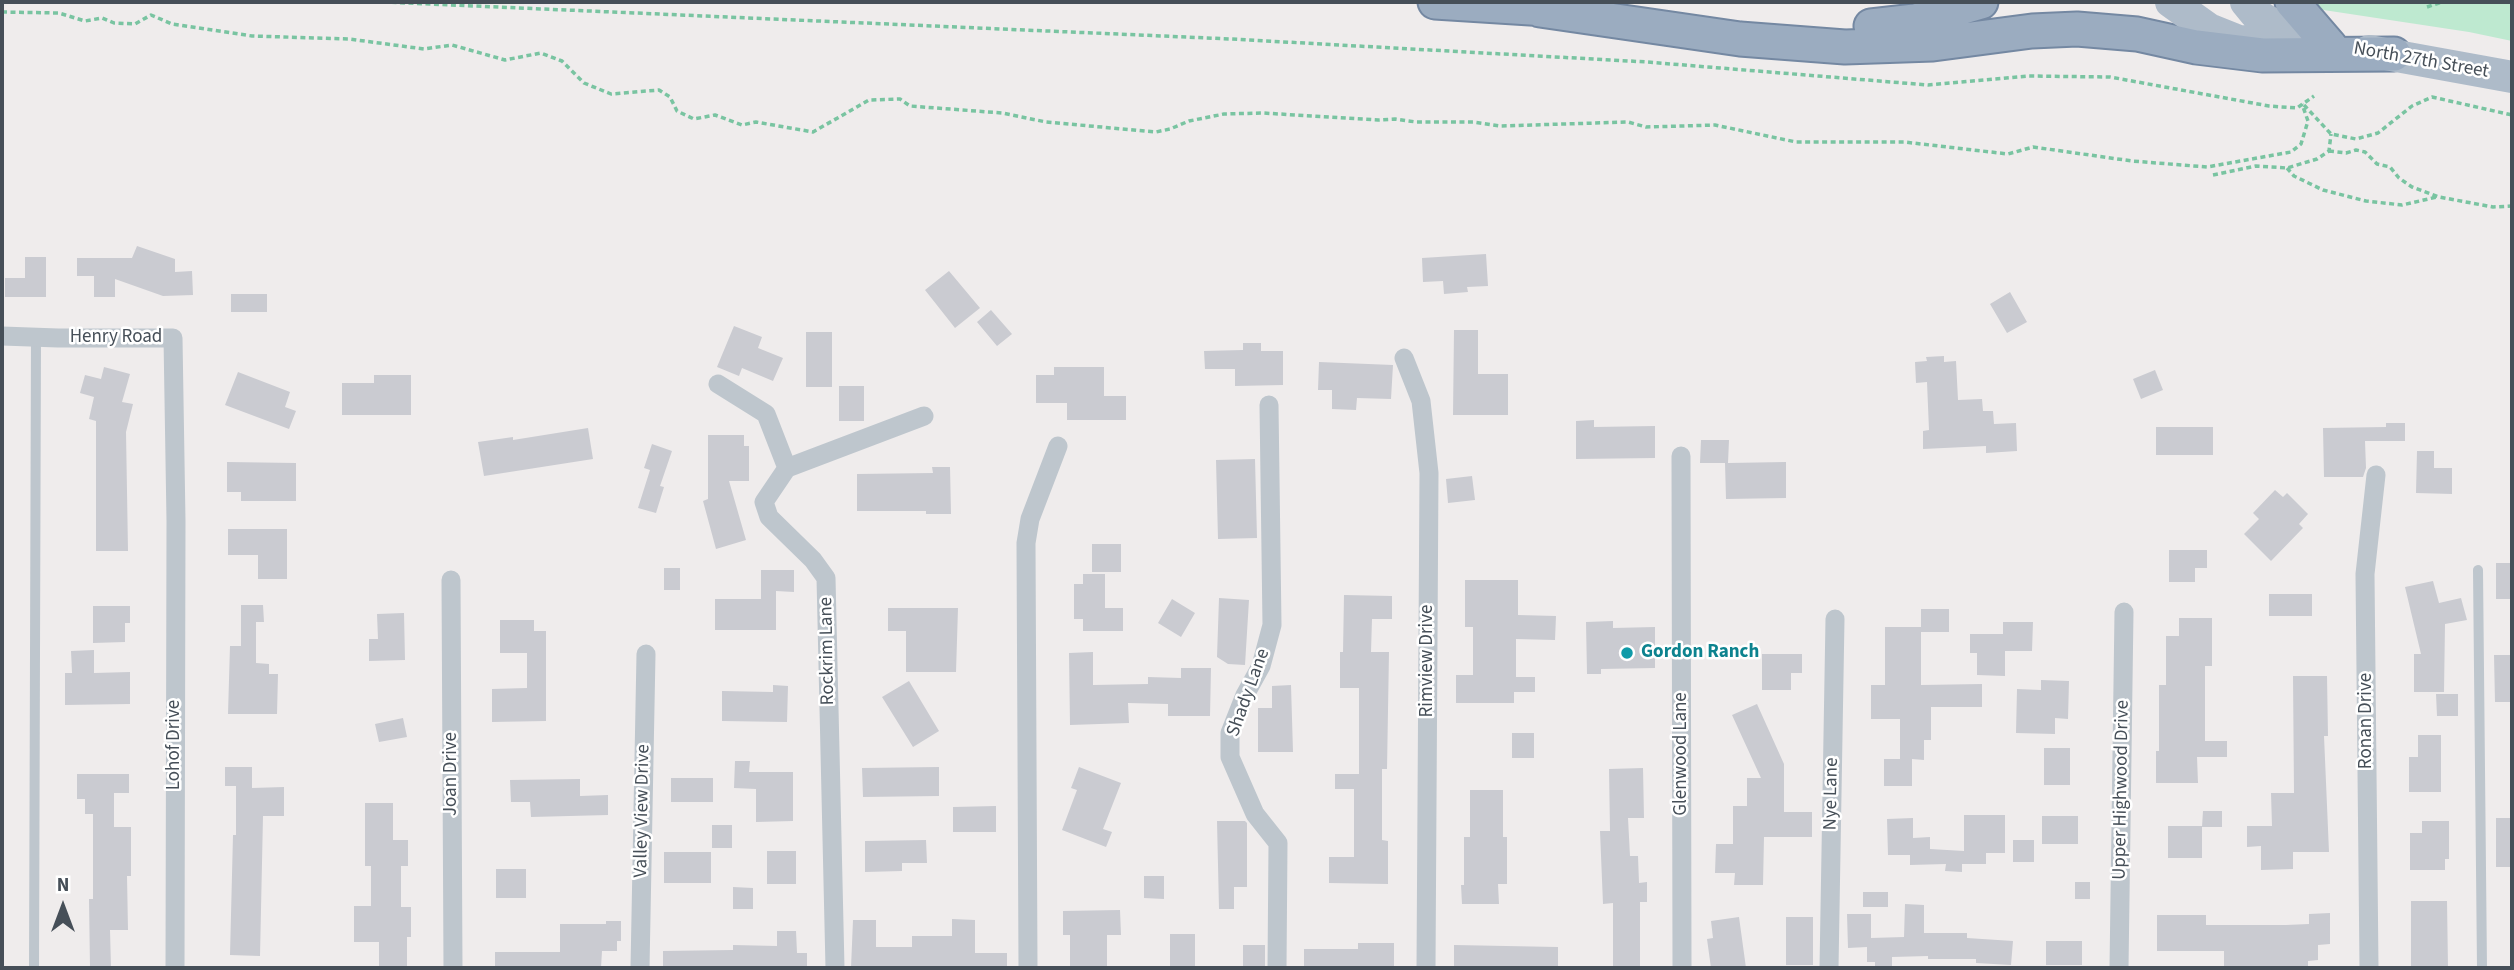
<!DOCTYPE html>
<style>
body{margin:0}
#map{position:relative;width:2514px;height:970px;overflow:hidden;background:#efecec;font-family:"Source Sans 3",sans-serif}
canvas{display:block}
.frame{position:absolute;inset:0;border:4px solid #464f58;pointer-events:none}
.north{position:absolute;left:28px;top:872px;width:70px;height:70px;-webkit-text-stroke:5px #fff;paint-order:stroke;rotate:0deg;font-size:19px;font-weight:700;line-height:28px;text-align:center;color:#464f58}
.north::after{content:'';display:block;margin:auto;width:24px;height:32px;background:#464f58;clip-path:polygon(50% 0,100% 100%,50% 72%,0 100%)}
</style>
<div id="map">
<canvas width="2514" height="970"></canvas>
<div class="frame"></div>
<div class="north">N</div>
</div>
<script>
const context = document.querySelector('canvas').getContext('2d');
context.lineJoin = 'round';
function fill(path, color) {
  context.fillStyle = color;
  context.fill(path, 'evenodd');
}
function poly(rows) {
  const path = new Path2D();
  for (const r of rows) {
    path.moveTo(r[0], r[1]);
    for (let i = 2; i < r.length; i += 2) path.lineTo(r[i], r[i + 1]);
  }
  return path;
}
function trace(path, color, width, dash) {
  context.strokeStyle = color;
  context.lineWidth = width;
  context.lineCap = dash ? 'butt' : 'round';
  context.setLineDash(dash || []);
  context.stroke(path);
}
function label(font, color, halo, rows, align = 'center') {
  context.font = font + ' "Source Sans 3",sans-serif';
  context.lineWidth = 5;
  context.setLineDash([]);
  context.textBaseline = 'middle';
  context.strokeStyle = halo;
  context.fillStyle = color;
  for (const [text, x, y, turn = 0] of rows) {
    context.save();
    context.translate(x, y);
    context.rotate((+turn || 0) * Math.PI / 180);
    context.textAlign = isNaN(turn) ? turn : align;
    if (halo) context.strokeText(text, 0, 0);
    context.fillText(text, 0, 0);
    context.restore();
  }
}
fill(poly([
 [2314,2,2512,2,2512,41,2469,32,2317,9]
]), '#bee9d0');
fill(poly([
 [137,246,175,259,175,272,192,271,193,295,163,296,115,279,115,297,94,297,94,276,77,276,77,258,132,258],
 [1486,254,1488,286,1467,287,1468,292,1444,294,1443,281,1423,282,1422,258],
 [25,257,46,257,46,297,5,297,5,278,25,278],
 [949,271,980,308,955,328,925,290],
 [2010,292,2027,322,2007,333,1990,304],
 [231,294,267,294,267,312,231,312],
 [991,310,1012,334,997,346,977,322],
 [734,326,762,337,758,348,783,358,773,381,742,368,739,376,717,367],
 [1454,330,1478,330,1478,374,1508,374,1508,415,1453,415],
 [806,332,832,332,832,387,806,387],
 [1243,343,1261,343,1261,351,1283,351,1283,385,1235,386,1235,369,1205,369,1204,351,1243,350],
 [1944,356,1944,362,1956,361,1958,400,1982,399,1983,411,1993,411,1994,424,2016,423,2017,451,1986,453,1986,446,1923,449,1923,431,1929,430,1927,382,1916,383,1915,362,1927,361,1926,357],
 [1319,362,1393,365,1391,399,1357,398,1356,410,1332,409,1332,390,1318,390],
 [104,367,130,374,122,402,133,404,126,432,128,551,96,551,96,421,89,419,94,397,80,393,85,375,101,379],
 [1054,367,1104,367,1104,396,1126,396,1126,420,1067,420,1067,403,1036,403,1036,375,1054,375],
 [2155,370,2163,390,2141,399,2133,379],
 [238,372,290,392,285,407,296,411,289,429,225,405],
 [374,375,411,375,411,415,342,415,342,383,374,383],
 [839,386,864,386,864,421,839,421],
 [1594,420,1594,427,1655,426,1655,458,1576,459,1576,421],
 [2386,423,2405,423,2405,441,2365,441,2366,468,2363,477,2324,477,2323,428,2386,427],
 [2156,427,2213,427,2213,455,2156,455],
 [588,428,593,459,484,476,478,442,513,437,513,440],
 [708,435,744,435,744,446,749,446,749,481,729,481,746,540,716,549,703,501,708,499],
 [1701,440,1729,440,1728,463,1786,462,1786,498,1726,499,1725,463,1700,463],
 [652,444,672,451,660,486,664,487,656,513,638,508,650,470,644,468],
 [2417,451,2434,451,2434,468,2452,468,2452,494,2416,493],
 [1255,459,1257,538,1218,539,1216,460],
 [227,462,296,463,296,501,241,501,241,492,227,492],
 [932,467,950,467,951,514,926,514,926,511,857,511,857,474,933,473],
 [1472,476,1475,500,1448,503,1446,479],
 [2275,490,2283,497,2287,493,2308,514,2299,524,2303,528,2271,561,2244,534,2259,519,2253,513],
 [228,529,287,529,287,579,258,579,258,555,228,555],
 [1092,544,1121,544,1121,572,1092,572],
 [2169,550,2207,550,2207,568,2195,568,2195,582,2169,582],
 [2496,563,2512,563,2512,599,2496,599],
 [664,568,680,568,680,590,664,590],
 [761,570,794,570,794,592,776,591,776,630,715,630,715,599,761,599],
 [1083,574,1105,574,1105,608,1123,608,1123,631,1083,631,1083,619,1074,619,1074,584,1083,584],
 [1465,580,1518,580,1518,615,1556,616,1555,640,1516,639,1516,677,1535,677,1535,692,1514,692,1514,703,1456,703,1456,675,1473,675,1473,627,1465,627],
 [2433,581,2439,603,2461,598,2467,620,2445,624,2444,692,2414,692,2414,654,2421,654,2405,587],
 [2269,594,2312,594,2312,616,2269,616],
 [1344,595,1392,596,1392,619,1372,619,1371,652,1389,652,1387,769,1382,769,1382,840,1388,841,1388,884,1329,883,1329,857,1354,857,1354,789,1335,789,1335,774,1359,774,1359,688,1340,688,1340,652,1343,652],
 [1219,598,1249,600,1245,665,1228,664,1217,657],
 [1172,599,1195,613,1181,637,1158,623],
 [241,605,263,605,264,622,256,622,256,663,269,664,269,674,278,674,277,714,228,714,230,646,241,646],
 [93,606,130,606,130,623,125,623,125,642,93,643],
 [888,608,958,608,956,672,906,672,906,631,888,631],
 [1921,609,1949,609,1949,632,1921,632],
 [404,613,405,660,369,661,369,639,378,639,377,614],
 [2179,618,2212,618,2212,666,2205,666,2205,741,2227,741,2227,757,2197,757,2198,783,2156,783,2156,751,2159,751,2159,685,2166,685,2166,636,2179,636],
 [500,620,534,620,534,631,546,631,546,721,492,722,492,689,527,688,527,653,500,653],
 [1613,621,1613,628,1655,627,1655,668,1601,669,1601,674,1587,674,1586,622],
 [2003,622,2033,622,2032,651,2005,651,2005,676,1977,675,1977,653,1970,653,1970,634,2003,634],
 [1885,627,1921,627,1921,685,1982,684,1982,707,1931,707,1931,740,1924,740,1924,760,1912,759,1912,786,1884,786,1884,759,1900,759,1900,719,1871,719,1871,685,1885,685],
 [94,650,94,673,130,672,130,704,65,705,65,673,72,673,71,651],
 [1093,652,1093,685,1148,684,1148,677,1181,678,1181,668,1211,668,1210,716,1168,716,1168,704,1128,703,1129,723,1070,725,1069,653],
 [1762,654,1802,654,1802,673,1791,673,1791,690,1762,690],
 [2494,655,2512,655,2512,702,2495,702],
 [2293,676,2327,676,2328,736,2324,736,2329,852,2293,852,2293,869,2261,870,2261,846,2247,847,2247,826,2272,826,2271,793,2294,793],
 [2041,680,2069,681,2068,719,2055,718,2055,734,2016,733,2017,689,2041,690],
 [909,681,939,731,913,747,882,697],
 [773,685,788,686,787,722,722,721,722,691,773,692],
 [1291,685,1293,752,1258,752,1258,708,1272,708,1272,686],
 [2436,694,2458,694,2458,716,2437,716],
 [1757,704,1784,764,1784,812,1812,812,1812,837,1764,837,1763,885,1734,885,1735,873,1715,873,1716,844,1733,844,1733,806,1747,806,1747,778,1761,778,1732,715],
 [403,718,407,737,379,742,375,724],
 [1512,733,1534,733,1534,758,1512,758],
 [2418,735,2441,735,2441,792,2409,792,2409,757,2418,757],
 [2044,748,2070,748,2070,785,2044,785],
 [735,761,750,761,749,772,793,772,793,821,756,822,756,789,734,788],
 [225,767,252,767,252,788,284,787,284,816,263,816,260,956,230,955,233,835,236,835,236,786,225,786],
 [939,767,939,796,863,797,862,768],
 [1079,767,1121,783,1103,829,1112,832,1106,847,1062,830,1077,790,1071,788],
 [1643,768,1644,818,1628,818,1630,856,1638,856,1639,883,1647,882,1647,902,1640,902,1640,968,1613,968,1613,903,1603,904,1600,831,1610,831,1609,769],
 [77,774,129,774,129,793,114,793,114,827,131,827,131,876,127,876,128,930,110,930,111,968,90,968,89,899,93,899,93,814,85,814,85,799,77,799],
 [671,778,713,778,713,802,671,802],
 [580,779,580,796,608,795,608,815,531,817,530,802,511,802,510,780],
 [1470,790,1503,790,1503,837,1507,837,1507,884,1498,884,1499,904,1462,904,1461,885,1464,885,1464,837,1470,837],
 [365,803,393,803,393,840,408,840,408,866,401,866,401,907,411,907,411,937,407,937,407,968,379,968,379,942,354,942,354,906,371,906,371,866,365,866],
 [996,806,996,832,953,832,953,807],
 [2203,811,2222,811,2222,827,2202,827],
 [1964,815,2005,815,2005,853,1986,853,1986,864,1962,864,1962,872,1945,871,1946,864,1910,865,1910,855,1888,855,1887,819,1913,818,1913,838,1930,837,1930,849,1964,851],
 [2042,816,2078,816,2078,844,2042,844],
 [2496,818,2512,818,2512,867,2496,867],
 [1217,821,1245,821,1247,823,1247,887,1234,887,1234,909,1219,909],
 [2422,821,2449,821,2449,859,2445,859,2445,870,2410,870,2410,833,2422,833],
 [712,825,732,825,732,848,712,848],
 [2168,826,2202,826,2202,858,2168,858],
 [926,840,927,863,902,863,902,871,865,872,865,841],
 [2013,840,2034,840,2034,862,2013,862],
 [767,851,796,851,796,884,767,884],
 [664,852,711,852,711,883,664,883],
 [496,869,526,869,526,898,496,898],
 [1144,876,1164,876,1164,899,1144,898],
 [2075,882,2090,882,2090,899,2075,899],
 [733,887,753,888,753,909,733,909],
 [1863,892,1888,892,1888,907,1863,907],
 [2411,901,2447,901,2448,968,2411,968],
 [1905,904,1924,905,1924,933,1967,933,1967,938,2013,941,2011,965,1976,963,1976,959,1928,959,1928,956,1892,957,1892,968,1875,968,1875,962,1867,962,1867,947,1848,948,1847,914,1871,914,1871,938,1904,937],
 [1120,910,1121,935,1107,935,1107,968,1070,968,1070,935,1063,935,1063,911],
 [2330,913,2330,944,2318,945,2318,960,2308,961,2308,967,2224,967,2224,951,2157,951,2157,915,2206,915,2206,925,2286,925,2309,924,2309,914],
 [1739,917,1746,968,1711,968,1707,939,1713,938,1711,921],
 [1786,917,1813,917,1813,965,1786,965],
 [952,919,975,920,975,953,1007,953,1007,968,851,968,853,920,876,920,876,947,912,947,912,936,952,936],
 [606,921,621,921,621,941,617,941,617,951,602,951,601,968,495,968,495,952,560,952,560,924,606,924],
 [777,931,796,931,797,953,807,953,807,968,663,968,663,951,733,950,733,945,777,946],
 [1170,934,1195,934,1195,968,1170,968],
 [2046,941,2082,941,2082,965,2046,965],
 [1358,943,1394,943,1394,968,1304,968,1304,949,1358,949],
 [1243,945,1265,945,1265,968,1243,968],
 [1454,945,1558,947,1558,968,1454,968]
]), '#cacbd1');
const trunk = poly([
 [1435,2,1562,10],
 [2292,2,2330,46],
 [1540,10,1740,39,1845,47,1933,44,2032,31,2077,29,2137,34,2196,47,2262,55,2394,54],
 [1871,26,1915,21,1981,2]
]);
trace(trunk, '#7488a2', 37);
trace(poly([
 [383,2,1231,39,1647,62,1928,85,2029,76,2110,77,2269,106,2297,108,2314,96],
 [2427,7,2442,2],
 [2,12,59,13,85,21,102,18,114,23,135,24,151,15,172,24,252,36,349,39,424,49,452,45,505,60,541,53,562,61,584,83,611,94,659,90,670,97,677,111,694,119,715,115,742,125,756,122,813,132,869,100,900,99,910,106,1002,113,1046,122,1156,132,1170,129,1189,121,1224,114,1263,113,1378,120,1395,119,1416,122,1473,122,1500,126,1628,122,1646,127,1715,125,1796,142,1904,142,2008,154,2033,147,2132,161,2207,167,2291,152,2301,144,2308,121,2302,104],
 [2304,105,2331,134,2356,139,2378,133,2412,106,2432,97,2512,115],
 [2329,151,2346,153,2356,150,2365,152,2377,164,2390,167,2399,178,2412,187,2439,197,2493,207,2512,206],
 [2287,168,2294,176,2323,190,2366,201,2402,205,2437,197],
 [2213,175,2256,166,2287,168,2317,159,2329,151,2331,134]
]), '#79c4a1', 3.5, [5, 3.5]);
trace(poly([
 [2478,570,2482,968],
 [34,968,36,337]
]), '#bec6cd', 10);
trace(poly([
 [2,336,58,338,173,338,176,521,175,968],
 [1404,358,1421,401,1429,473,1426,968],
 [718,384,766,414,787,468],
 [1269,405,1272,625,1261,666,1245,695,1230,733,1230,757,1255,814,1278,843,1277,968],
 [1681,456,1682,968],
 [451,580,453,968],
 [640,968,646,654],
 [835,968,826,578,813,560,769,517,764,502,787,468,924,416],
 [1028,968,1026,543,1030,519,1058,446],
 [1829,968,1835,619],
 [2119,968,2124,612],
 [2369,968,2365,574,2376,475]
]), '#bec6cd', 19);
trace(poly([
 [2171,2,2209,29,2239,41,2262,42],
 [2246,2,2255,13,2267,21,2330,46],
 [2369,51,2512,77]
]), '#aebbc9', 32);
trace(trunk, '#9bacc0', 33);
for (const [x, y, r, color] of [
 [1627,653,7,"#0f9aa8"]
]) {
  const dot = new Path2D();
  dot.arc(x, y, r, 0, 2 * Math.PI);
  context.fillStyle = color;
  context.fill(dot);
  trace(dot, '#fff', 2.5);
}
label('19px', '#464f58', '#fff', [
 ["North 27th Street",2421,61,10],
 ["Henry Road",116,338],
 ["Rockrim Lane",828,651,-91],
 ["Rimview Drive",1428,661,-90],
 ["Shady Lane",1249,693,-70],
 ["Ronan Drive",2367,721,-90],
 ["Lohof Drive",175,745,-90],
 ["Glenwood Lane",1682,754,-90],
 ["Joan Drive",452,774,-90],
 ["Upper Highwood Drive",2122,790,-89],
 ["Nye Lane",1832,794,-89],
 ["Valley View Drive",643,811,-89]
]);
label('bold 19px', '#0d838f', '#fff', [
 ["Gordon Ranch",1641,653]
], 'left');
</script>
